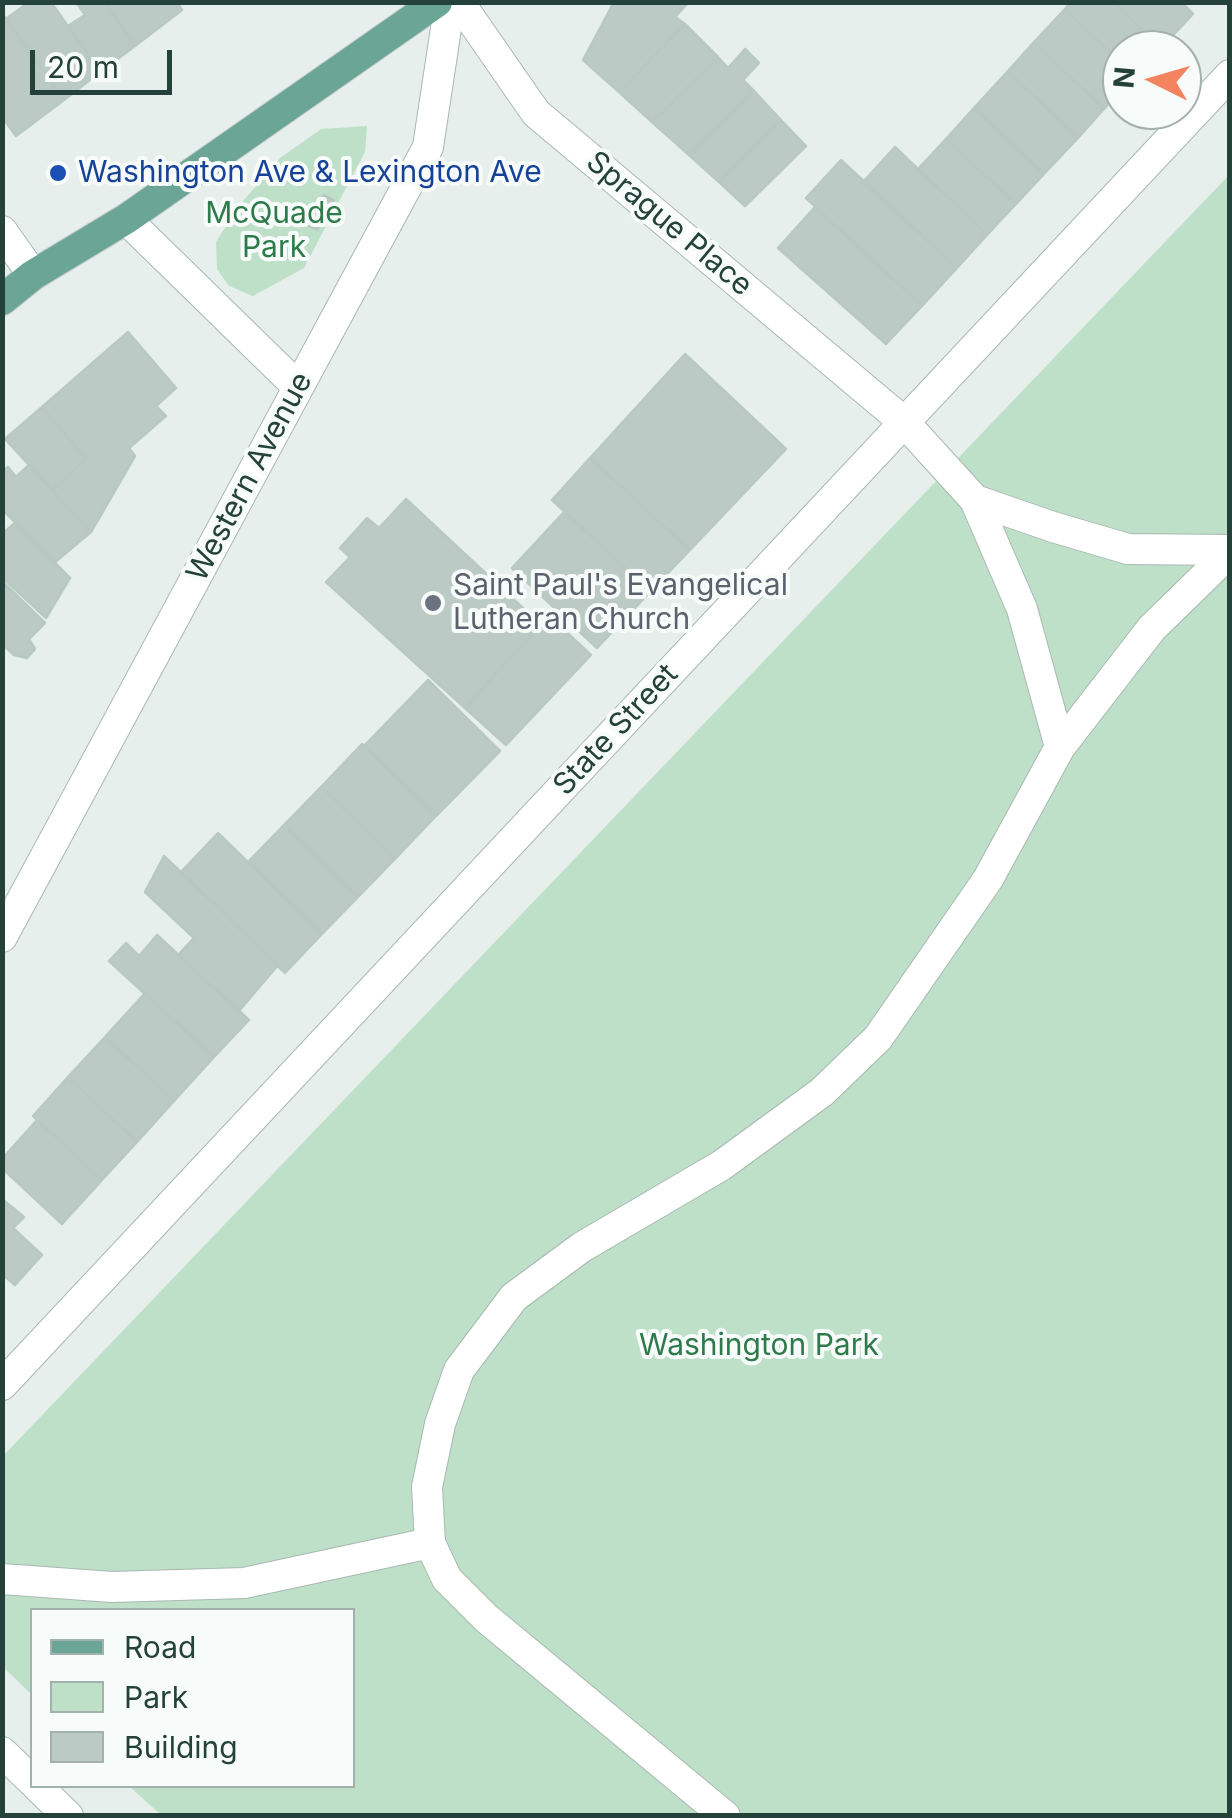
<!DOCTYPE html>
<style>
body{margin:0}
#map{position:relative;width:1232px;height:1818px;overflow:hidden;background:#e6efeb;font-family:Inter,sans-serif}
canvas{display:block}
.frame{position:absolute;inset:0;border:5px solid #24423a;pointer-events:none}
.legend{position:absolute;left:30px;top:1608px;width:325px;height:180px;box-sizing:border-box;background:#f7fbf9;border:2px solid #a3b1ad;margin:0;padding:12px 18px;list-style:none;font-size:30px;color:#24423a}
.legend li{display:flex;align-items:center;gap:20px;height:50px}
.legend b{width:50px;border:2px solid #a3b1ad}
.north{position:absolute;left:1102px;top:30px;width:100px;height:100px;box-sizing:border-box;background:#f7fbf9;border:2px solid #a3b1ad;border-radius:50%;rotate:275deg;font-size:28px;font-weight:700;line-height:40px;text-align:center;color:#24423a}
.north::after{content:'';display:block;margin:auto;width:35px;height:45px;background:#f4845f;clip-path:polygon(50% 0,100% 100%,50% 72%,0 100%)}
.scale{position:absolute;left:30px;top:50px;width:142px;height:45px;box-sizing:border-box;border:5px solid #24423a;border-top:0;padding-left:12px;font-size:30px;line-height:35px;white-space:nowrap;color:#24423a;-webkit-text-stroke:8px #f7fbf9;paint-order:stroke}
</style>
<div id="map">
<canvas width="1232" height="1818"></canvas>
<div class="frame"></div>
<ul class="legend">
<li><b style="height:12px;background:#6aa596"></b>Road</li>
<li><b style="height:28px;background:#bfe0c8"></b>Park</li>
<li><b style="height:28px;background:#bbcac4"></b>Building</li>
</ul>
<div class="north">N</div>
<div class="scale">20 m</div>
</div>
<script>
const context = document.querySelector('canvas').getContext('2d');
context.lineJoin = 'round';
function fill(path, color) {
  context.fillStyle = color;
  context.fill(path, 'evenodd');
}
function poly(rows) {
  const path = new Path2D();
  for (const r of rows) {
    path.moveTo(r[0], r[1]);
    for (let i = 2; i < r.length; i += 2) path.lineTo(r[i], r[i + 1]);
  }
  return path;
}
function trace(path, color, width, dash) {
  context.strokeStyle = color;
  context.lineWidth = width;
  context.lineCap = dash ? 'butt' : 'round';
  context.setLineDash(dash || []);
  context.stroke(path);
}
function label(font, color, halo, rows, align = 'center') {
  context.font = font + ' Inter,sans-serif';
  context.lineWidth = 8;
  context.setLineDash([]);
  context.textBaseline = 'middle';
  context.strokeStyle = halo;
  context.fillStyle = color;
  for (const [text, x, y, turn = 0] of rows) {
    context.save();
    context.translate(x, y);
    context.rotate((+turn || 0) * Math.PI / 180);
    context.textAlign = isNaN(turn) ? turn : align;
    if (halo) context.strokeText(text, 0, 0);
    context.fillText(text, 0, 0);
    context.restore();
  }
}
fill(poly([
 [367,126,365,152,304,268,253,296,229,286,217,269,216,242,238,207,280,158,321,129],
 [1229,175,1229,1815,161,1815,129,1786,352,1786,352,1610,32,1610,32,1695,3,1667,2,1457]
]), '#bfe0c8');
const building = poly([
 [29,2,51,2,100,72,64,100,6,19,29,2],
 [76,2,105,2,135,46,100,72,68,26,85,15,76,2],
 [105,2,177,2,182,10,135,46,105,2],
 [614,2,689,2,675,17,685,24,619,92,583,60,614,2],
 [1071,2,1113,2,1161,48,1160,50,1122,50,1122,63,1065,9,1071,2],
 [1113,2,1181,2,1193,14,1161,48,1113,2],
 [1065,9,1122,63,1122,90,1104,109,1034,42,1065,9],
 [2,13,64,100,16,136,2,117,2,13],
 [685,24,718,57,652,122,619,92,685,24],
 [1034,42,1104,109,1078,138,1008,71,1034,42],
 [745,49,759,63,743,80,754,91,689,155,652,122,718,57,728,68,745,49],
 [1008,71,1078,138,1044,174,974,108,1008,71],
 [754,91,781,120,719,182,689,155,754,91],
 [974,108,1044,174,1016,204,946,139,974,108],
 [781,120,806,146,745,206,719,182,781,120],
 [946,139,1016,204,987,235,918,169,946,139],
 [895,147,987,235,957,268,863,182,895,147],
 [841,160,957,268,922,306,806,198,841,160],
 [324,195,334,200,317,230,307,225,324,195],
 [815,207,922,306,886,344,778,248,815,207],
 [128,332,176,388,156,406,166,416,129,448,135,456,91,532,52,490,86,459,42,407,128,332],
 [685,354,786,449,690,550,590,458,685,354],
 [42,407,86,459,52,490,5,439,42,407],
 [590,458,690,550,651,591,552,500,590,458],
 [29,465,91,532,54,563,2,509,2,472,8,467,16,477,29,465],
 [406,499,540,624,465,708,326,582,350,557,340,548,367,518,379,528,406,499],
 [564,512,651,591,597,648,512,568,564,512],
 [15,523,70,578,46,618,2,577,2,534,15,523],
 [2,581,45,623,29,639,35,649,27,658,14,655,2,644,2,581],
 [549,616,591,655,506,745,465,708,549,616],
 [428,680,500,751,436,816,364,746,428,680],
 [362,744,436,816,395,859,321,787,362,744],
 [321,787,395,859,358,897,284,825,321,787],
 [284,825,358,897,322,934,248,862,284,825],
 [218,833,322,934,285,973,181,872,218,833],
 [164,856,278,965,239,1011,178,955,194,938,145,892,164,856],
 [157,935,249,1020,214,1057,109,961,126,943,139,956,157,935],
 [145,993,214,1057,174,1101,105,1037,145,993],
 [105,1037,174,1101,137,1142,68,1077,105,1037],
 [68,1077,137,1142,102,1180,33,1116,68,1077],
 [37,1120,102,1180,62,1224,2,1168,2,1159,37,1120],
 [2,1199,24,1217,13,1228,42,1255,15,1285,2,1274,2,1199]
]);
fill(building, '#bbcac4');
trace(building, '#b8c9c2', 2.5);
const minor = poly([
 [459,2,536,113,904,422,975,500,1022,609,1060,747,988,879,878,1038,822,1092,722,1165,582,1247,514,1297,459,1370,440,1424,427,1487,430,1543,447,1579,486,1618,725,1816],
 [126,219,298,387],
 [2,231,33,275],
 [975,500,1053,527,1128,549,1230,550],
 [1060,747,1152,628,1230,552],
 [2,937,428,147,450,2],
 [2,1385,1230,75],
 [2,1579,112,1587,244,1583,430,1543],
 [2,1752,32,1781],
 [37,1786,68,1816]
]);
const major = poly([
 [2,300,33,275,126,219,437,2]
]);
trace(minor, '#a8b8b2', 32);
trace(major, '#c2cac8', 32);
trace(minor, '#fff', 30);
trace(major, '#6aa596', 30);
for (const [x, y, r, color] of [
 [58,173,10,"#1a4fb4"],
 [433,603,10,"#6b7280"]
]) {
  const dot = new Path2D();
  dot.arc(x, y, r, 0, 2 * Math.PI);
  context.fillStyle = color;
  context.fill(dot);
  trace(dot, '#f7fbf9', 4);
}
label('30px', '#164399', '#f7fbf9', [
 ["Washington Ave & Lexington Ave",78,173]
], 'left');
label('30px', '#2d7a4b', '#f7fbf9', [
 ["McQuade",274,214],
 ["Park",274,248],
 ["Washington Park",759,1346]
]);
label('30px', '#24423a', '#f7fbf9', [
 ["Sprague Place",669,224,40],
 ["Western Avenue",250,477,-62],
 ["State Street",616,730,-47]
]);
label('30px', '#5b616d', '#f7fbf9', [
 ["Saint Paul's Evangelical",453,586],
 ["Lutheran Church",453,620]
], 'left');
</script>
